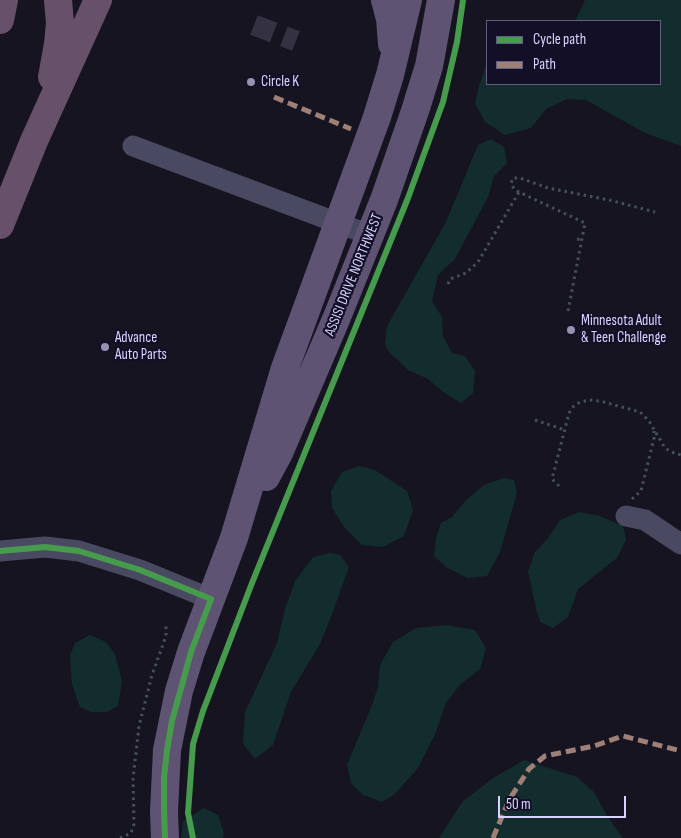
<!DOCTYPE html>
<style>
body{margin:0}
#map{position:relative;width:681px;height:838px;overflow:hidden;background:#161421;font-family:"Sofia Sans Condensed",sans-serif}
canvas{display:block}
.legend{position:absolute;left:486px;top:20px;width:175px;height:65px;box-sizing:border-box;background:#130f26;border:1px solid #625e7d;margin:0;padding:6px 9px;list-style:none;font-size:15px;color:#d9d4ff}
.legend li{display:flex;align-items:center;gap:10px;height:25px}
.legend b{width:25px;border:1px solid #625e7d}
.scale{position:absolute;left:498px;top:796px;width:128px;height:22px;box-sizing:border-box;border:2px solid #d9d4ff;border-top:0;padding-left:6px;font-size:15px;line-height:18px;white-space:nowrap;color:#d9d4ff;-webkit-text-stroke:4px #130f26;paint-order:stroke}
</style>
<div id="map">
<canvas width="681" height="838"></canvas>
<ul class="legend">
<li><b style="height:6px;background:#469c4c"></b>Cycle path</li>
<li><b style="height:6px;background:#9e8076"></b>Path</li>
</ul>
<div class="scale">50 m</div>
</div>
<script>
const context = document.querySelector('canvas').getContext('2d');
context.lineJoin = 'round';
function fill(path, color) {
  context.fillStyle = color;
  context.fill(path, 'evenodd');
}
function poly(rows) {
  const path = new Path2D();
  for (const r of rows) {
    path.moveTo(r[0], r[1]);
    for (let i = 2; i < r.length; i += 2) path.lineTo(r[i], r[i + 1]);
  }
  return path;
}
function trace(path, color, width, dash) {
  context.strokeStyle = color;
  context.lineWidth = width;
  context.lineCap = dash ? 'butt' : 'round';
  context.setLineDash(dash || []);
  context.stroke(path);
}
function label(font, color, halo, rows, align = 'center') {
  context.font = font + ' "Sofia Sans Condensed",sans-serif';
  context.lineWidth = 4.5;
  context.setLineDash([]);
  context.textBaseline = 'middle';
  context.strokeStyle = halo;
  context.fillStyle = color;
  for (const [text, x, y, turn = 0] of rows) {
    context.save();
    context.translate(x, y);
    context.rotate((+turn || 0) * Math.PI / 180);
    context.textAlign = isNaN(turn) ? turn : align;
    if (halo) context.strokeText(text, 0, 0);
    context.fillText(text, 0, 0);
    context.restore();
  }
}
fill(poly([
 [585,0,681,0,681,146,645,133,586,100,567,99,546,109,531,128,505,135,485,122,475,103,479,86,487,62,487,84,660,84,660,21,575,21],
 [491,139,504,147,507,163,494,176,488,197,455,259,438,275,432,301,442,317,443,336,452,353,465,356,475,371,473,393,461,403,443,392,428,379,408,370,388,351,385,344,387,326,446,222,478,145],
 [359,466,375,470,407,491,413,510,404,536,383,547,362,545,344,527,332,508,331,491,342,472],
 [504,478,514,480,517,493,500,552,487,576,467,578,446,567,434,556,436,537,441,523,452,517,466,500,484,485],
 [579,512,600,516,623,526,626,540,617,558,578,589,568,617,553,628,540,622,536,609,528,571,535,552,548,538,560,520],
 [330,553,340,555,349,567,332,614,320,644,291,692,273,745,255,759,243,744,245,712,277,643,285,609,295,581,313,557],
 [446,625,475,630,486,648,480,669,459,686,446,703,435,734,418,768,394,795,382,802,363,795,351,783,347,765,372,705,378,687,380,665,393,642,416,628],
 [90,635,106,642,115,654,122,681,118,706,107,712,91,712,80,707,72,684,70,655,75,643],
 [524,760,577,777,594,792,607,816,623,838,439,838,462,802,493,778],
 [204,808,218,815,224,833,223,838,181,838,183,821]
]), '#132c2d');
trace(poly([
 [254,25,296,41]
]), '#333142', 21, [21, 11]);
trace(poly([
 [577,239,583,240],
 [448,284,450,279,466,273,478,262,519,192],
 [568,311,585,223,519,192,514,189,511,183,513,178,520,178,548,188,609,200,655,212],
 [535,420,565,430],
 [559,486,552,479,569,413,573,407,580,402,589,400,600,401,640,412,649,421,665,448,671,452,681,455],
 [632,499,641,491,654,438,654,431],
 [120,838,131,833,134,824,133,779,139,726,152,675,166,636,166,623]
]), '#44505f', 3, [2.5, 4]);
trace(poly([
 [133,146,370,235],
 [626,516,645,520,681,544],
 [0,551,45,547,79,551,140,570,211,599]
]), '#4a4962', 21);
trace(poly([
 [385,0,390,19,392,44],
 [266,477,279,453,337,317,384,200,415,111,429,66,441,0],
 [165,838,164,811,167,750,179,691,191,652,234,538,285,368,377,117,390,75,408,0]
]), '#5e5373', 28);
trace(poly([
 [0,20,4,0],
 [52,77,58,44,60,23,58,0],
 [0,225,34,141,98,0]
]), '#67516a', 28);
trace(poly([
 [274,97,351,129],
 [493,838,509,800,529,769,545,756,594,746,623,736,681,751]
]), '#9e8076', 5, [10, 5]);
trace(poly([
 [0,551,45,547,79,551,140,570,211,599,191,652,172,721,167,750,164,778,164,811,165,838],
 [193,838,188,813,193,744,203,711,252,583,408,198,443,102,457,42,463,0]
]), '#469c4c', 6);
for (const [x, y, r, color] of [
 [251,82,5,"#9591b1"],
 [571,330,5,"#9591b1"],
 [105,347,5,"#9591b1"]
]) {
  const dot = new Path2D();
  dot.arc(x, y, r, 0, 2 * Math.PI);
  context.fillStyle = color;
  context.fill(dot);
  trace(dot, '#130f26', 2);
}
label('15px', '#d9d4ff', '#130f26', [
 ["Circle K",261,82],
 ["Minnesota Adult",581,321],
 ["& Teen Challenge",581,338],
 ["Advance",115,338],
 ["Auto Parts",115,355]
], 'left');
label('15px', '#d9d4ff', '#130f26', [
 ["ASSISI DRIVE NORTHWEST",354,275,-68]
]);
</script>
